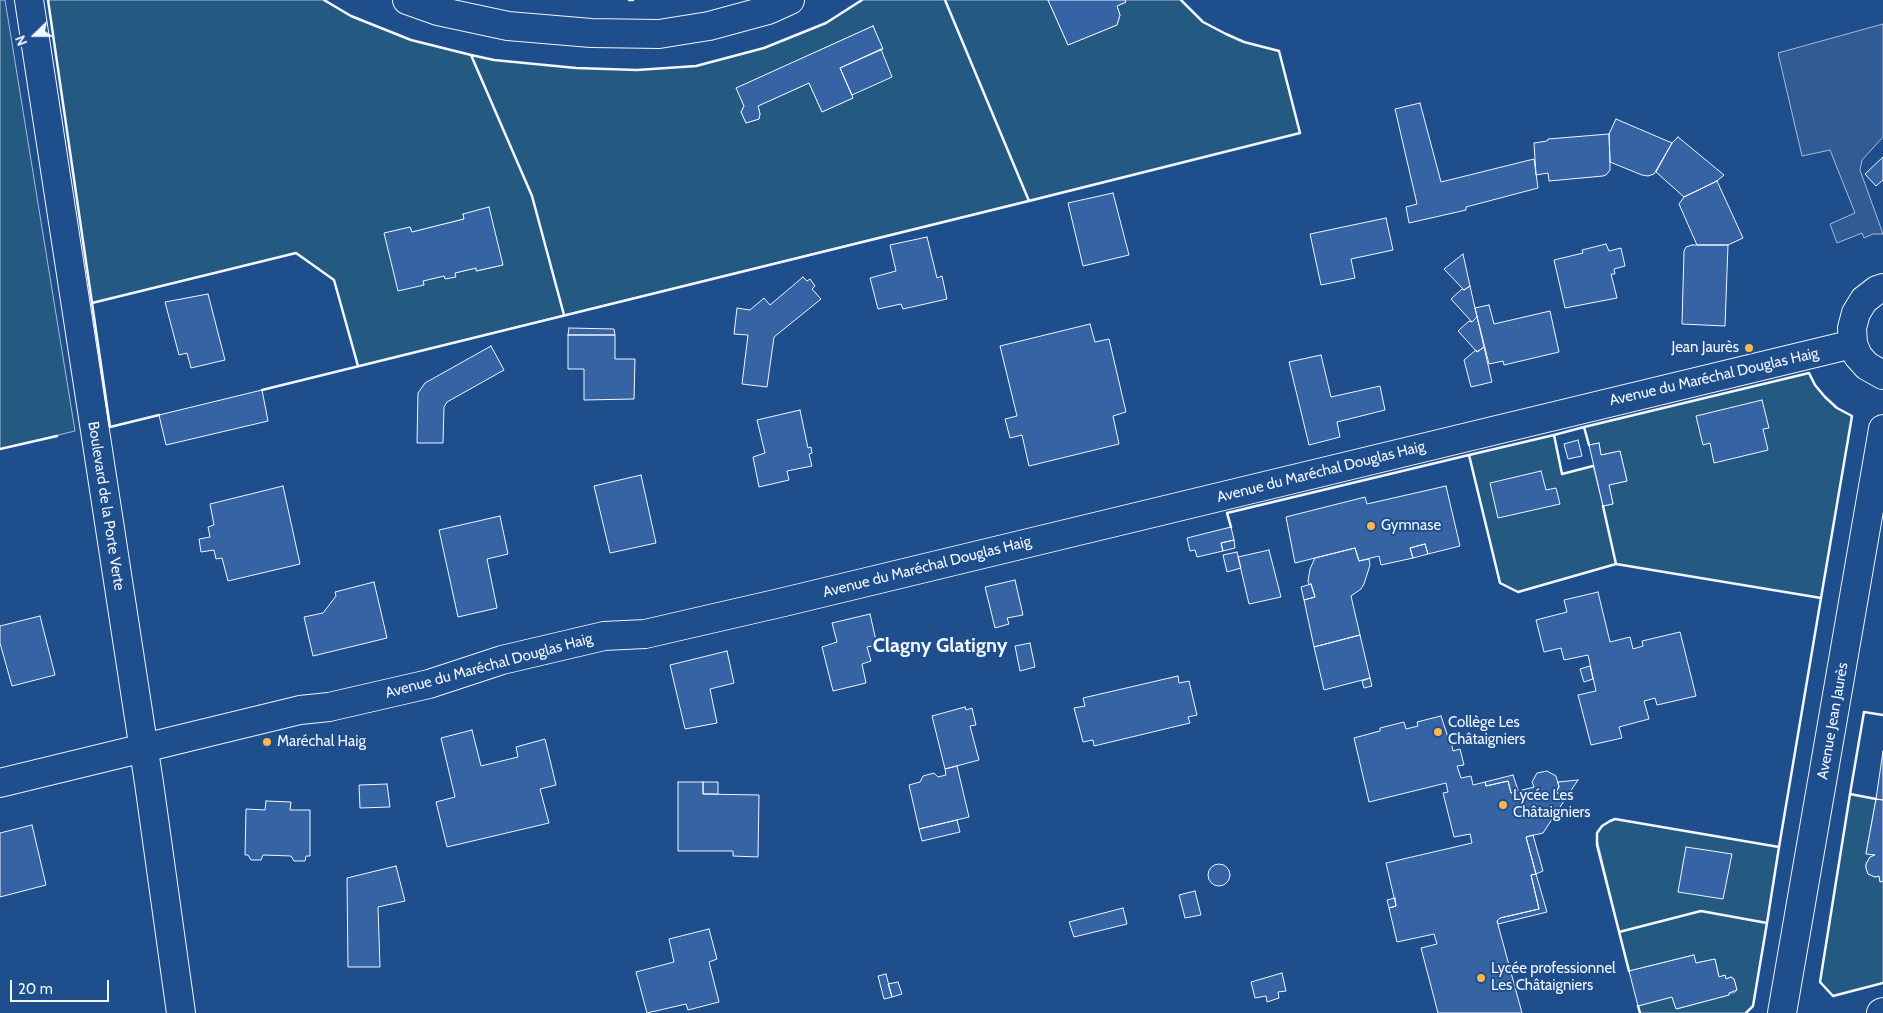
<!DOCTYPE html>
<meta charset="utf-8">
<style>
body{margin:0}
#map{position:relative;width:1883px;height:1013px;overflow:hidden;background:#1f4e8c;font-family:Cabin,sans-serif}
canvas{display:block}
.north{position:absolute;left:10px;top:10px;width:50px;height:50px;-webkit-text-stroke:4px #1f4e8c;paint-order:stroke;rotate:248deg;font-size:14px;font-weight:700;line-height:20px;text-align:center;color:#f2f6ff}
.north::after{content:'';display:block;margin:auto;width:18px;height:22px;background:#f2f6ff;clip-path:polygon(50% 0,100% 100%,50% 72%,0 100%)}
.scale{position:absolute;left:10px;top:980px;width:99px;height:22px;box-sizing:border-box;border:2px solid #f2f6ff;border-top:0;padding-left:6px;font-size:15px;line-height:18px;white-space:nowrap;color:#f2f6ff;-webkit-text-stroke:4px #1f4e8c;paint-order:stroke}
</style>
<div id="map">
<canvas width="1883" height="1013"></canvas>
<div class="north">N</div>
<div class="scale">20 m</div>
</div>
<script>
const context = document.querySelector('canvas').getContext('2d');
context.lineJoin = 'round';
function fill(path, color) {
  context.fillStyle = color;
  context.fill(path, 'evenodd');
}
function poly(rows) {
  const path = new Path2D();
  for (const r of rows) {
    if (r.length === 3) {
      path.moveTo(r[0] + r[2], r[1]);
      path.arc(r[0], r[1], r[2], 0, 2 * Math.PI);
      continue;
    }
    path.moveTo(r[0], r[1]);
    for (let i = 2; i < r.length; i += 2) path.lineTo(r[i], r[i + 1]);
  }
  return path;
}
function trace(path, color, width, dash) {
  context.strokeStyle = color;
  context.lineWidth = width;
  context.lineCap = dash ? 'butt' : 'round';
  context.setLineDash(dash || []);
  context.stroke(path);
}
function label(font, color, halo, rows, align = 'center') {
  context.font = font + ' Cabin,sans-serif';
  context.lineWidth = 4;
  context.setLineDash([]);
  context.textBaseline = 'middle';
  context.strokeStyle = halo;
  context.fillStyle = color;
  for (const [text, x, y, turn = 0] of rows) {
    context.save();
    context.translate(x, y);
    context.rotate((+turn || 0) * Math.PI / 180);
    context.textAlign = isNaN(turn) ? turn : align;
    if (halo) context.strokeText(text, 0, 0);
    context.fillText(text, 0, 0);
    context.restore();
  }
}
const green = poly([
 [0,0,5,0,75,431,0,449,0,0],
 [48,0,324,0,351,16,411,40,494,60,576,68,637,70,696,66,764,48,826,23,862,0,1048,0,1068,45,1117,25,1120,15,1117,6,1126,2,1125,0,1181,0,1203,22,1226,34,1244,42,1279,51,1300,133,358,366,334,280,296,253,92,303,48,0],
 [873,26,882,49,840,68,853,98,822,112,809,83,758,106,760,114,759,119,746,123,741,112,744,106,737,88,873,26],
 [463,214,503,265,477,271,476,268,455,273,423,281,424,285,384,234,410,227,412,232,464,219,463,214],
 [1809,373,1815,385,1825,397,1837,408,1852,416,1821,598,1616,564,1518,592,1500,583,1469,455,1554,435,1562,474,1593,466,1603,506,1613,504,1609,485,1627,481,1620,451,1601,455,1599,443,1589,445,1584,427,1809,373],
 [1850,794,1876,799,1866,853,1875,855,1870,857,1866,864,1866,868,1868,874,1875,877,1879,876,1880,882,1883,881,1883,983,1833,996,1820,982,1850,794],
 [1615,819,1779,847,1753,1006,1746,1013,1640,1013,1638,1006,1672,997,1677,1009,1729,995,1729,993,1734,993,1737,990,1734,979,1731,977,1726,979,1725,975,1719,977,1715,959,1696,963,1693,955,1629,971,1597,839,1597,833,1602,826,1615,819]
]);
fill(green, '#245a82');
trace(green, '#a8bbd7', 1);
const parking = poly([
 [1883,24,1883,137,1862,160,1860,170,1883,234,1873,234,1864,238,1862,233,1837,243,1830,224,1855,213,1830,150,1802,156,1778,53,1883,24]
]);
fill(parking, '#305b95');
trace(parking, '#a8bbd7', 1);
const building = poly([
 [1048,0,1125,0,1126,2,1117,6,1120,15,1117,25,1068,45,1048,0],
 [873,26,883,49,840,68,853,98,822,112,809,83,758,106,760,114,759,119,746,123,741,112,744,106,736,88,873,26],
 [881,49,892,77,852,95,840,68,881,49],
 [1420,103,1441,182,1534,159,1538,188,1466,207,1466,210,1409,223,1406,207,1417,204,1395,109,1420,103],
 [1616,119,1672,143,1654,174,1648,176,1642,175,1610,162,1609,134,1616,119],
 [1609,134,1610,162,1610,170,1606,175,1603,176,1549,181,1548,173,1536,175,1534,143,1547,141,1548,139,1609,134],
 [1678,137,1724,175,1717,181,1684,197,1656,172,1672,143,1678,137],
 [1883,157,1883,180,1876,186,1865,174,1883,157],
 [1717,181,1743,238,1728,245,1697,245,1679,204,1684,197,1717,181],
 [1113,193,1129,255,1083,266,1068,203,1113,193],
 [489,207,503,265,476,271,476,268,455,273,456,277,445,279,444,276,423,281,424,285,398,291,384,233,410,227,412,232,464,219,463,214,489,207],
 [1386,218,1393,250,1351,259,1355,278,1321,285,1310,234,1386,218],
 [927,237,937,278,942,276,947,299,903,309,901,304,878,309,870,278,896,271,890,245,927,237],
 [1606,244,1609,251,1621,248,1625,266,1614,269,1615,274,1611,274,1617,298,1565,308,1554,260,1583,253,1582,250,1606,244],
 [1692,245,1728,245,1725,326,1682,324,1684,251,1686,247,1692,245],
 [1463,254,1470,286,1464,290,1444,269,1463,254],
 [803,277,807,281,810,279,815,286,812,289,821,299,774,337,767,387,742,384,748,335,734,334,737,308,750,310,764,298,770,305,803,277],
 [1470,286,1477,317,1472,322,1451,299,1462,289,1464,290,1470,286],
 [208,294,225,360,191,368,187,353,179,355,165,302,208,294],
 [1489,305,1494,324,1550,311,1559,352,1504,365,1503,361,1489,364,1475,308,1489,305],
 [1477,317,1484,347,1477,352,1458,331,1469,321,1472,322,1477,317],
 [1090,324,1095,342,1109,339,1126,412,1113,416,1119,444,1029,466,1022,435,1010,438,1005,419,1017,416,1000,346,1090,324],
 [569,328,614,329,615,335,568,335,569,328],
 [568,335,615,335,615,359,635,359,634,399,584,400,584,369,568,369,568,335],
 [491,346,504,370,447,402,444,407,443,443,417,443,418,393,425,383,491,346],
 [1484,347,1492,382,1471,387,1464,360,1476,350,1477,352,1484,347],
 [1321,355,1331,397,1380,386,1385,410,1337,422,1340,437,1309,445,1289,362,1321,355],
 [262,390,268,421,166,445,159,415,262,390],
 [1762,400,1769,428,1763,429,1768,450,1714,463,1710,443,1703,445,1696,416,1762,400],
 [800,410,808,448,811,447,812,453,809,454,812,466,787,471,789,480,759,487,753,457,765,453,757,420,800,410],
 [1578,440,1582,456,1568,459,1564,444,1578,440],
 [1599,443,1601,455,1620,451,1627,481,1609,485,1613,504,1603,506,1589,445,1599,443],
 [1541,471,1546,490,1556,488,1560,504,1498,518,1490,483,1541,471],
 [641,475,656,543,610,553,594,486,641,475],
 [283,486,300,564,228,581,222,558,216,559,214,550,201,552,199,539,210,537,208,527,214,525,210,504,283,486],
 [1446,486,1460,546,1428,554,1425,544,1410,548,1413,558,1381,565,1379,556,1359,561,1355,548,1295,563,1286,517,1365,497,1367,504,1446,486],
 [500,516,508,554,487,559,497,608,458,617,439,530,500,516],
 [1231,527,1234,540,1221,543,1223,551,1197,557,1195,550,1190,551,1187,538,1231,527],
 [1234,540,1235,548,1223,551,1221,543,1234,540],
 [1425,544,1428,554,1413,558,1410,548,1425,544],
 [1355,548,1359,561,1369,559,1370,565,1364,584,1361,589,1351,596,1360,635,1314,647,1304,600,1315,597,1311,584,1309,585,1308,581,1310,569,1315,558,1355,548],
 [1269,550,1281,597,1249,604,1238,557,1269,550],
 [1237,552,1241,568,1227,572,1223,555,1237,552],
 [1015,580,1023,615,1007,618,1009,624,995,628,985,587,1015,580],
 [374,582,387,638,313,656,304,617,323,613,336,596,335,592,374,582],
 [1311,584,1315,597,1304,600,1301,587,1311,584],
 [1598,592,1610,642,1630,637,1633,649,1643,646,1642,641,1680,632,1696,696,1657,705,1655,698,1644,701,1649,719,1619,727,1622,738,1591,745,1578,695,1596,691,1588,655,1564,660,1561,648,1544,652,1536,620,1567,612,1564,600,1598,592],
 [870,614,877,645,867,647,871,661,862,664,866,683,833,691,822,647,837,642,832,623,870,614],
 [40,616,55,675,12,686,0,643,0,626,40,616],
 [1360,635,1370,678,1324,690,1314,647,1360,635],
 [1030,643,1035,667,1020,671,1015,646,1030,643],
 [727,651,734,683,710,689,717,723,685,729,670,665,727,651],
 [1590,666,1593,679,1584,682,1580,669,1590,666],
 [1178,676,1179,683,1189,681,1197,715,1188,717,1190,723,1094,746,1093,740,1083,742,1074,708,1085,706,1083,698,1178,676],
 [1370,678,1372,686,1364,688,1362,681,1370,678],
 [965,707,966,710,972,708,976,725,970,726,979,760,945,769,932,716,965,707],
 [1441,716,1448,737,1450,736,1453,751,1460,749,1464,765,1457,766,1461,778,1471,776,1473,785,1485,782,1486,786,1508,781,1511,793,1534,787,1532,782,1537,773,1547,771,1556,776,1559,787,1556,792,1566,798,1543,833,1526,837,1536,874,1531,875,1539,909,1500,918,1497,921,1522,1013,1438,1013,1421,948,1437,944,1434,934,1397,942,1389,908,1396,906,1386,863,1472,843,1470,834,1454,837,1443,793,1448,792,1446,783,1369,802,1354,738,1380,731,1380,728,1404,722,1406,729,1418,726,1417,722,1441,716],
 [472,730,481,766,518,757,516,747,545,739,556,785,540,789,549,823,447,847,436,802,455,797,441,738,472,730],
 [1883,751,1883,800,1876,799,1883,751],
 [957,766,969,817,919,829,909,785,920,782,923,776,934,773,938,777,946,775,945,769,957,766],
 [1513,775,1518,790,1511,793,1508,781,1486,786,1485,782,1513,775],
 [1578,780,1566,798,1556,792,1559,787,1558,782,1578,780],
 [678,782,703,782,703,794,759,795,758,857,733,856,733,851,678,851,678,782],
 [703,782,718,782,718,794,703,794,703,782],
 [387,784,390,807,360,808,359,785,387,784],
 [1876,799,1883,800,1883,881,1880,882,1879,876,1875,877,1868,874,1866,868,1866,864,1870,857,1875,855,1866,854,1876,799],
 [266,801,291,802,290,810,310,810,310,856,306,856,305,861,294,861,291,856,263,855,261,860,251,860,248,855,245,855,246,809,265,810,266,801],
 [957,820,960,832,922,841,919,829,957,820],
 [32,825,46,885,0,897,0,833,32,825],
 [1533,835,1543,871,1536,874,1526,837,1533,835],
 [1686,847,1732,854,1723,899,1678,892,1686,847],
 [1219,875,11],
 [396,866,405,901,378,907,380,967,348,967,347,878,396,866],
 [1536,874,1547,912,1498,924,1497,921,1500,918,1539,909,1531,875,1536,874],
 [1195,891,1201,915,1185,918,1179,895,1195,891],
 [1395,898,1396,906,1389,908,1387,900,1395,898],
 [1123,908,1127,924,1074,937,1069,922,1123,908],
 [709,929,717,959,709,962,719,1002,688,1010,686,1004,647,1013,636,972,674,962,669,939,709,929],
 [1694,955,1696,963,1715,959,1719,977,1725,975,1726,979,1731,977,1734,979,1737,990,1729,993,1729,995,1676,1009,1672,997,1638,1006,1629,971,1694,955],
 [1282,973,1286,991,1278,992,1279,998,1267,1002,1266,996,1255,998,1251,982,1282,973],
 [886,974,892,997,884,999,878,976,886,974],
 [898,982,902,994,892,997,888,984,898,982]
]);
fill(building, '#3563a3');
trace(building, '#f2f6ff', 1);
const minor = poly([
 [29,0,149,783,181,1013],
 [407,0,438,11,508,26,591,33,659,34,709,26,768,10,790,0],
 [1883,288,1877,290,1864,300,1856,313,1852,328,1853,344,1858,356,1867,366,1883,375],
 [0,783,300,710,329,707,429,684,502,660,604,636,645,634,784,602,1853,344],
 [1782,1013,1883,429],
 [1881,1013,1883,1012]
]);
trace(minor, '#f2f6ff', 30);
trace(minor, '#1f4e8c', 28);
trace(poly([
 [48,0,110,427,159,415],
 [324,0,351,16,411,40,471,55,532,196,564,315],
 [629,0,633,0],
 [945,0,1029,201,1300,133,1279,51,1244,42,1226,34,1203,22,1181,0],
 [471,55,494,60,576,68,637,70,696,66,764,48,826,23,862,0],
 [92,303,296,253,334,280,358,366],
 [262,390,1029,201],
 [1584,427,1554,435,1562,474,1593,466],
 [1554,435,1469,455,1500,583,1518,592,1616,564],
 [1589,445,1584,427,1809,373,1815,385,1825,397,1837,408,1852,416,1821,598],
 [0,449,57,436],
 [1603,506,1616,564,1821,598,1779,847],
 [1231,527,1227,513,1469,455],
 [1850,794,1864,712,1883,715],
 [1876,799,1850,794,1820,982,1833,996,1883,983],
 [1619,932,1701,911,1767,923,1753,1006,1746,1013],
 [1629,971,1597,845,1597,833,1602,826,1610,821,1615,819,1779,847,1767,923],
 [1638,1006,1640,1013]
]), '#f2f6ff', 2.5);
for (const [x, y, r, color] of [
 [1749,348,5,"#ffb74d"],
 [1371,526,5,"#ffb74d"],
 [1438,732,5,"#ffb74d"],
 [267,742,5,"#ffb74d"],
 [1503,805,5,"#ffb74d"],
 [1481,978,5,"#ffb74d"]
]) {
  const dot = new Path2D();
  dot.arc(x, y, r, 0, 2 * Math.PI);
  context.fillStyle = color;
  context.fill(dot);
  trace(dot, '#1f4e8c', 2);
}
label('15px', '#f2f6ff', '#1f4e8c', [
 ["Jean Jaurès",1739,348,"right"],
 ["Gymnase",1381,526],
 ["Collège Les",1448,723],
 ["Châtaigniers",1448,740],
 ["Maréchal Haig",277,742],
 ["Lycée Les",1513,796],
 ["Châtaigniers",1513,813],
 ["Lycée professionnel",1491,969],
 ["Les Châtaigniers",1491,986]
], 'left');
label('15px', '#f2f6ff', '#1f4e8c', [
 ["Avenue du Maréchal Douglas Haig",1714,377,-13],
 ["Avenue du Maréchal Douglas Haig",1321,472,-14],
 ["Boulevard de la Porte Verte",106,506,81],
 ["Avenue du Maréchal Douglas Haig",927,567,-14],
 ["Avenue du Maréchal Douglas Haig",489,666,-15],
 ["Avenue Jean Jaurès",1833,721,-80]
]);
label('bold 20px', '#f2f6ff', '#1f4e8c', [
 ["Clagny Glatigny",940,646]
]);
</script>
